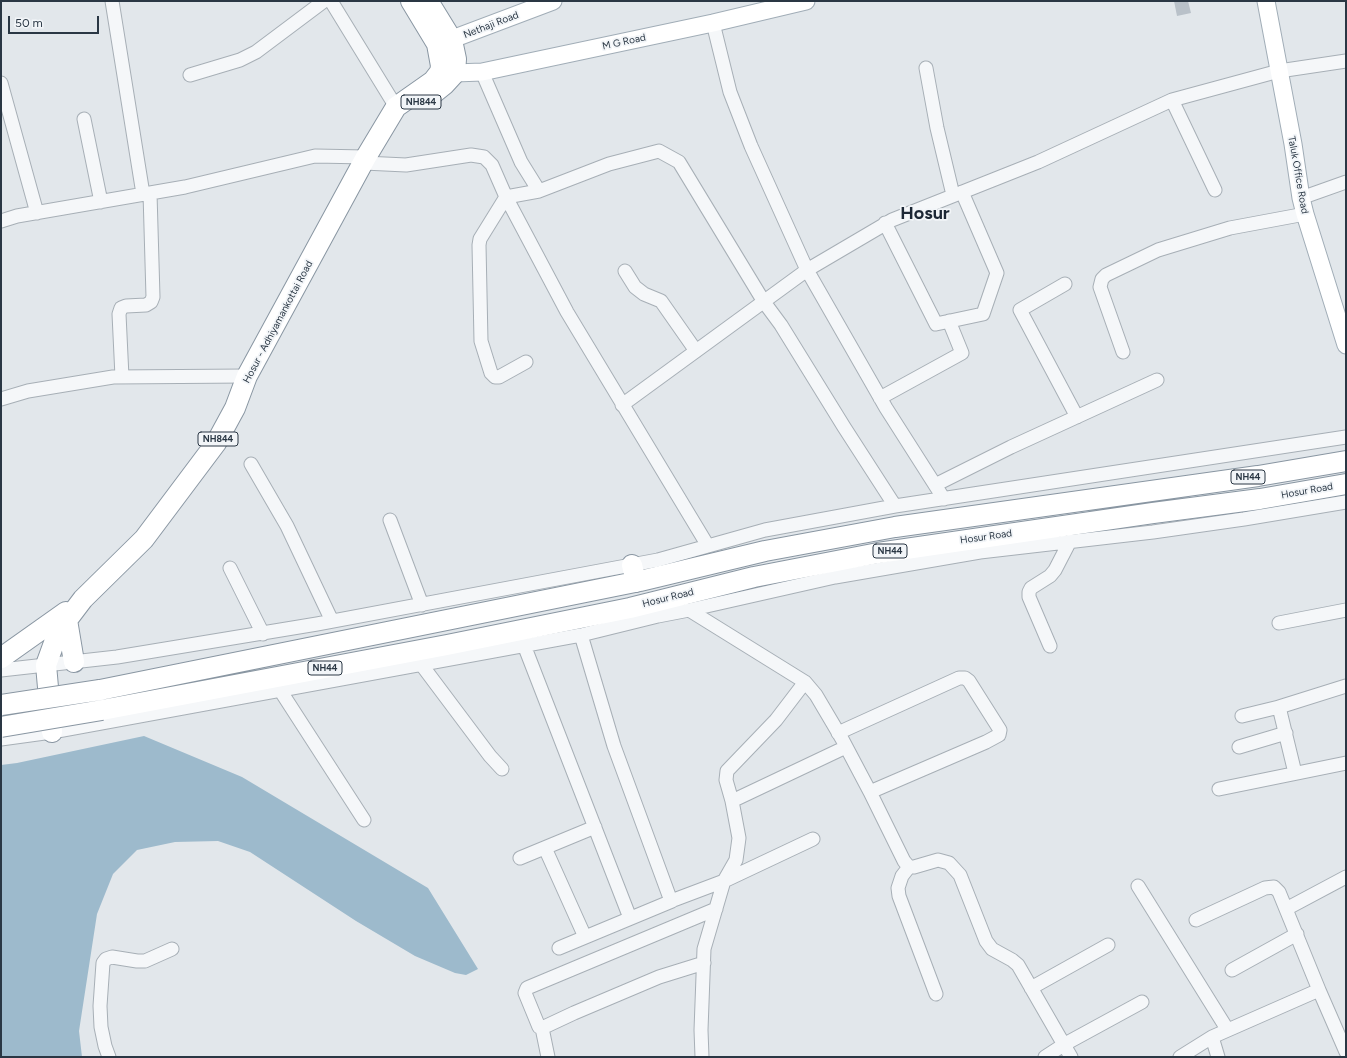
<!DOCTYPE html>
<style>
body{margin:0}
#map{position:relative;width:1347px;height:1058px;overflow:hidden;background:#e2e7eb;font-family:Figtree,sans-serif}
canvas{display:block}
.frame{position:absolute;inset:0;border:2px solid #2a3744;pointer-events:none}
.scale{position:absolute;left:8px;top:16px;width:91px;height:18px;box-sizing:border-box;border:2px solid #2a3744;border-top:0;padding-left:5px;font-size:12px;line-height:14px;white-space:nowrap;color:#2a3744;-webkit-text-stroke:3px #f2f5f8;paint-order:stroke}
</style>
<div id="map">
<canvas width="1347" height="1058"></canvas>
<div class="frame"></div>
<div class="scale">50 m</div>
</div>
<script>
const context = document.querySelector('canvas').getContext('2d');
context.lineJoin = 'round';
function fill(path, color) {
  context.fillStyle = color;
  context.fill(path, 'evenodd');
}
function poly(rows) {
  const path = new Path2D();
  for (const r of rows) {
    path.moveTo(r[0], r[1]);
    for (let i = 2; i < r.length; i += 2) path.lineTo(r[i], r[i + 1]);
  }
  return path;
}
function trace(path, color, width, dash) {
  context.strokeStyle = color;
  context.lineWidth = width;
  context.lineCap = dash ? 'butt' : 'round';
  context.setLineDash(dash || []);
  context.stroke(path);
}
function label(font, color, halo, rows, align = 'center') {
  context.font = font + ' Figtree,sans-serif';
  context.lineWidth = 3.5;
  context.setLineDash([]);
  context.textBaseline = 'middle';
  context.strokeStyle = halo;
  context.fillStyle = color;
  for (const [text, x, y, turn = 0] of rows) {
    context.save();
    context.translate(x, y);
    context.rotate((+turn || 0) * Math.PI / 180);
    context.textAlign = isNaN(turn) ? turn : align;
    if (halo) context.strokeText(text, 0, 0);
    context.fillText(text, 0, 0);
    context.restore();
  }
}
fill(poly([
 [144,736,242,777,428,888,478,969,466,975,455,973,415,956,356,921,250,852,218,841,175,842,137,850,113,874,97,914,79,1031,82,1057,1,1057,1,765,17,763]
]), '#9dbacc');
fill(poly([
 [1174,1,1188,1,1191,13,1177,16]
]), '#b9c1c9');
const minor = poly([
 [112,1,143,194],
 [331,1,396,107],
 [713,23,730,92,751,146,807,270,886,408,944,499],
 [926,68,937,128,953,195],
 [482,72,521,162,539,191,609,164,659,151,679,162,764,302,781,325,844,427,895,506],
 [190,75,240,60,256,52,324,1],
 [1,83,37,213],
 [1172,100,1215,190],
 [84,119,101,202],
 [364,163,406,165,471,155,484,157,492,165,506,197,567,312,708,546],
 [1301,198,1346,182],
 [1,221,17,216,185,187,315,156,366,157],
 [885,223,936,324,983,314,997,273,962,192],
 [625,271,635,287,644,294,661,301,696,351],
 [1065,284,1020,310,1077,417],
 [1123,352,1100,287,1102,279,1106,275,1158,250,1230,228,1305,214],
 [526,362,499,377,495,377,491,373,481,341,479,245,480,239,506,197,539,191],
 [122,377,119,314,121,308,126,306,146,305,151,302,153,297,150,193],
 [880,398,962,353,949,321],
 [1,399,28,391,113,377,247,376],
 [622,405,807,270,892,220,1038,162,1172,100,1279,71,1346,61],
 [251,464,287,526,332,621],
 [935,485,1011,447,1157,380],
 [390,520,422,605],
 [230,568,263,634],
 [689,610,805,682,816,695,842,739,870,792,904,861,909,867,914,867,938,860,949,863,960,875,986,941,992,949,1012,960,1018,965,1071,1057],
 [1279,623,1346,610],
 [581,635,614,746,671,901,724,881,704,949,701,1030,702,1057],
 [524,645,630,918],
 [1050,646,1029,597,1029,592,1031,588,1050,576,1055,570,1070,541],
 [421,664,490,756,502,769],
 [1,670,117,657,317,624,658,560,765,530,895,506,1346,437],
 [280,690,364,820],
 [1242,716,1279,707],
 [838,733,959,678,965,678,969,681,1000,730,999,735,986,742,870,792],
 [1,739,52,732,581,635,658,616,689,610,835,577,980,552,1153,532,1244,519,1346,502],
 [1239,747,1286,733],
 [1295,773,1279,707,1346,686],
 [1219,789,1346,763],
 [732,801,846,747],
 [545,848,585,937],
 [520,858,595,827],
 [909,867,902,876,898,888,899,896,936,994],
 [724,881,736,860,739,838,732,801,726,780,727,771,776,720,805,682],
 [724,881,813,839],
 [1138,886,1227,1029],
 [1286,909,1346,877],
 [1196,920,1265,888,1274,887,1279,892,1319,990],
 [559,948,672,901],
 [704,963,659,977,574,1013,542,1028,539,1027,525,993,527,988,716,909],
 [1232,970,1297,934],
 [1031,988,1108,945],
 [542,1028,548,1057],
 [1212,1037,1319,990,1346,1052],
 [109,1057,105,1046,101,1027,100,1006,103,963,106,959,112,957,137,961,145,961,172,949],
 [1045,1057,1065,1044,1142,1002],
 [1180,1057,1212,1037,1218,1057]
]);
const major = poly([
 [1266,1,1293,144,1301,198,1305,214,1346,345],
 [439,44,553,1],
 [442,72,455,73,482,72,713,23,806,1]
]);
const highway = poly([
 [428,1,452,40,456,59,455,73,444,85,434,93],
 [632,565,636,582],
 [67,620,74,662],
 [1,658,66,612],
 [100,690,640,581,765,551,895,527,1258,476,1346,461],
 [102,710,447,645,630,608,754,577,878,553,1153,513,1260,499,1346,484],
 [52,732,46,665,58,632,83,599,144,539,216,443,235,408,247,376,366,157,396,107,433,81,440,72,441,66,437,44,411,1]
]);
trace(minor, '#a7afb6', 15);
trace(major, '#a1adb7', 19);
trace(highway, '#8996a2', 22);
trace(minor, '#f5f7f9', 13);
trace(major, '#fff', 17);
trace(highway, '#fff', 20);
const highwayBridge = poly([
 [1,705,100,690],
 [1,727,102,710]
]);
trace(highwayBridge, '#8996a2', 22, []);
trace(highwayBridge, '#fff', 20);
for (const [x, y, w] of [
 [421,102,40],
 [218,439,40],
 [1248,477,34],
 [890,551,34],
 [325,668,34]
]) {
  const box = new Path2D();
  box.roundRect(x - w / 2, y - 7, w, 14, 3);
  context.fillStyle = '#f2f5f8';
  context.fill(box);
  trace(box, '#2a3744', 1);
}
label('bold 9px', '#2a3744', null, [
 ["NH844",421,102],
 ["NH844",218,439],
 ["NH44",1248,477],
 ["NH44",890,551],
 ["NH44",325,668]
]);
label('10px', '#2a3744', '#f2f5f8', [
 ["Nethaji Road",491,25,-21],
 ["M G Road",624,42,-12],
 ["Taluk Office Road",1298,175,80],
 ["Hosur - Adhiyamankottai Road",278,322,-62],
 ["Hosur Road",1307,491,-10],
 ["Hosur Road",986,537,-8],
 ["Hosur Road",668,598,-14]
]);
label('bold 18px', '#1c2735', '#f2f5f8', [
 ["Hosur",925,214]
]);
</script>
